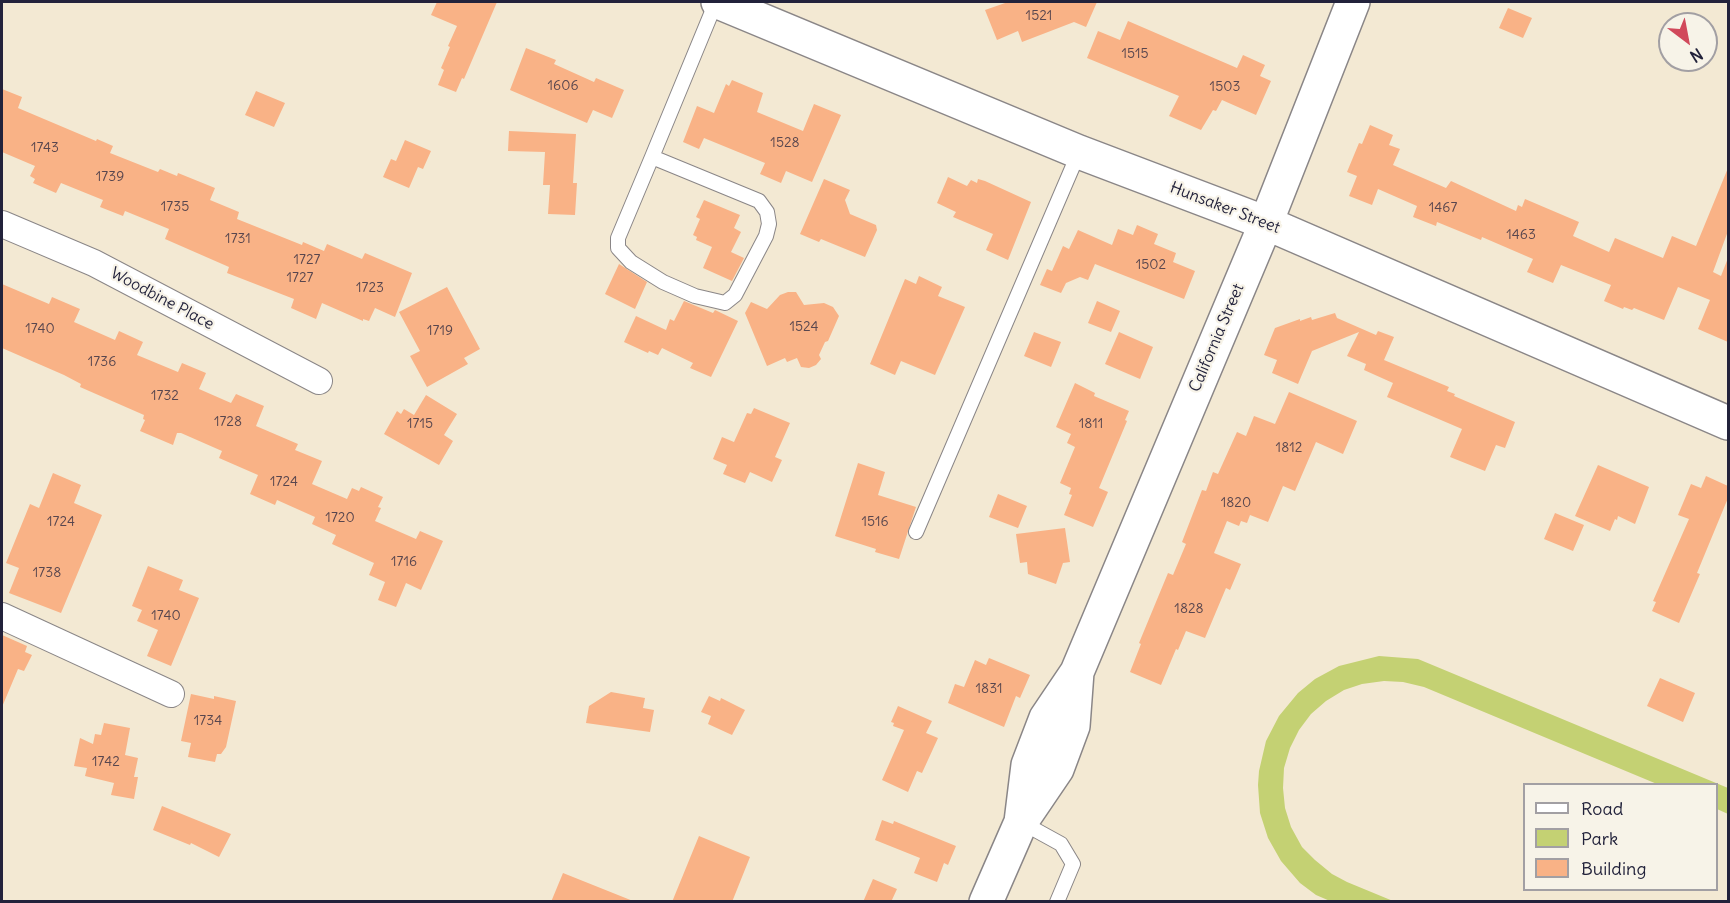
<!DOCTYPE html>
<style>
body{margin:0}
#map{position:relative;width:1730px;height:903px;overflow:hidden;background:#f3e9d3;font-family:Delius,sans-serif}
canvas{display:block}
.frame{position:absolute;inset:0;border:3px solid #22223b;pointer-events:none}
.legend{position:absolute;left:1523px;top:783px;width:195px;height:108px;box-sizing:border-box;background:#f7f3e8;border:2px solid #a29fa3;margin:0;padding:8px 10px;list-style:none;font-size:18px;color:#22223b}
.legend li{display:flex;align-items:center;gap:12px;height:30px}
.legend b{width:30px;border:2px solid #a29fa3}
.north{position:absolute;left:1658px;top:12px;width:60px;height:60px;box-sizing:border-box;background:#f7f3e8;border:2px solid #a29fa3;border-radius:50%;rotate:148deg;font-size:16px;font-weight:700;line-height:24px;text-align:center;color:#22223b}
.north::after{content:'';display:block;margin:auto;width:21px;height:27px;background:#d1495b;clip-path:polygon(50% 0,100% 100%,50% 72%,0 100%)}
</style>
<div id="map">
<canvas width="1730" height="903"></canvas>
<div class="frame"></div>
<ul class="legend">
<li><b style="height:8px;background:#fff"></b>Road</li>
<li><b style="height:16px;background:#c4d173"></b>Park</li>
<li><b style="height:16px;background:#f9b286"></b>Building</li>
</ul>
<div class="north">N</div>
</div>
<script>
const context = document.querySelector('canvas').getContext('2d');
context.lineJoin = 'round';
function fill(path, color) {
  context.fillStyle = color;
  context.fill(path, 'evenodd');
}
function poly(rows) {
  const path = new Path2D();
  for (const r of rows) {
    path.moveTo(r[0], r[1]);
    for (let i = 2; i < r.length; i += 2) path.lineTo(r[i], r[i + 1]);
  }
  return path;
}
function trace(path, color, width, dash) {
  context.strokeStyle = color;
  context.lineWidth = width;
  context.lineCap = dash ? 'butt' : 'round';
  context.setLineDash(dash || []);
  context.stroke(path);
}
function label(font, color, halo, rows, align = 'center') {
  context.font = font + ' Delius,sans-serif';
  context.lineWidth = 4.5;
  context.setLineDash([]);
  context.textBaseline = 'middle';
  context.strokeStyle = halo;
  context.fillStyle = color;
  for (const [text, x, y, turn = 0] of rows) {
    context.save();
    context.translate(x, y);
    context.rotate((+turn || 0) * Math.PI / 180);
    context.textAlign = isNaN(turn) ? turn : align;
    if (halo) context.strokeText(text, 0, 0);
    context.fillText(text, 0, 0);
    context.restore();
  }
}
fill(poly([
 [1379,656,1418,659,1728,788,1728,814,1717,809,1716,784,1657,784,1424,687,1403,682,1384,681,1362,684,1344,690,1326,701,1311,714,1299,730,1290,748,1284,768,1283,788,1285,808,1291,827,1302,847,1315,860,1332,874,1347,882,1393,901,1330,901,1316,895,1300,883,1281,861,1268,838,1260,813,1258,785,1259,771,1266,741,1279,716,1298,693,1315,679,1339,666]
]), '#c4d173');
fill(poly([
 [437,2,497,2,464,79,462,78,456,92,438,85,444,70,441,68,450,47,448,46,457,26,431,15],
 [1008,2,1097,2,1086,27,1074,22,1022,42,1018,31,997,40,985,10],
 [1508,8,1532,18,1523,38,1499,28],
 [1128,21,1237,68,1243,55,1265,65,1260,76,1271,81,1256,115,1222,100,1216,111,1213,110,1201,130,1169,116,1179,96,1087,58,1098,31,1120,40],
 [526,48,556,60,554,64,594,82,596,78,624,90,612,118,593,110,587,123,510,90],
 [732,80,763,93,757,112,803,131,814,104,841,115,812,182,786,171,781,183,760,174,765,163,704,138,699,149,683,142,697,106,714,113,726,84,729,86],
 [2,89,22,97,18,108,96,141,97,139,113,146,110,153,158,172,160,169,177,176,178,173,215,188,210,200,239,212,237,219,302,245,303,242,324,251,327,244,362,259,365,253,412,273,395,317,375,308,369,321,363,319,363,321,322,303,316,319,291,308,294,299,227,273,229,267,165,239,169,229,125,211,123,216,100,207,103,200,61,183,56,193,33,183,35,179,30,176,35,166,2,152],
 [256,91,285,103,274,127,245,115],
 [1370,125,1393,135,1389,145,1400,149,1393,165,1446,188,1451,181,1516,211,1518,205,1522,207,1525,199,1579,222,1573,236,1609,252,1615,238,1663,258,1672,236,1696,246,1728,168,1728,231,1713,272,1721,276,1728,258,1728,342,1698,329,1710,300,1678,287,1664,320,1634,308,1632,310,1624,307,1623,309,1604,301,1611,285,1561,265,1553,283,1527,272,1533,259,1482,237,1481,240,1437,222,1436,226,1413,217,1417,206,1378,189,1372,205,1349,196,1357,176,1347,172,1359,143,1362,144],
 [509,131,576,134,573,183,577,183,575,215,548,214,550,185,543,185,545,152,508,151],
 [405,140,431,151,423,169,418,167,409,188,383,177,391,159,396,161],
 [948,177,967,186,971,180,977,183,978,179,985,181,1031,202,1008,260,986,250,993,234,953,217,956,212,937,203],
 [824,179,850,190,845,200,850,214,876,225,877,230,865,257,821,239,819,242,800,234],
 [704,200,740,215,734,228,741,232,731,252,744,258,732,281,703,268,712,247,696,240,697,237,693,235,700,219,696,217],
 [1137,225,1158,234,1154,244,1176,253,1173,262,1195,271,1184,299,1095,264,1088,280,1080,277,1066,283,1061,293,1040,285,1047,269,1052,271,1063,246,1069,249,1078,230,1112,245,1118,229,1133,235],
 [619,264,647,282,635,309,605,294],
 [919,276,942,287,938,296,965,307,935,375,901,361,895,375,870,364,905,279,916,284],
 [2,284,49,304,52,297,80,309,74,322,115,340,119,331,143,342,137,355,178,372,182,363,206,373,199,389,231,403,236,394,264,406,256,426,298,444,295,450,322,461,312,484,347,499,352,488,359,491,361,487,383,497,378,507,381,508,375,521,416,539,420,531,443,541,421,590,406,583,396,607,378,600,385,582,369,575,374,563,332,544,336,535,312,524,315,517,277,500,275,505,250,494,258,475,219,458,222,451,181,433,177,433,173,445,140,431,145,420,143,419,144,415,80,387,81,384,64,375,2,348],
 [447,287,480,349,464,358,468,364,427,387,410,356,420,351,399,312],
 [788,292,796,292,804,305,824,303,833,307,839,316,828,341,825,342,819,355,821,359,816,365,809,368,801,367,797,358,787,362,785,358,767,366,745,313,751,302,767,309,780,295],
 [684,301,713,313,715,310,738,321,711,377,690,368,693,363,662,348,658,355,649,351,648,353,624,342,636,316,666,330,670,319,674,321],
 [1097,301,1120,311,1111,332,1088,323],
 [1335,313,1337,318,1376,335,1378,331,1394,337,1384,360,1449,387,1447,391,1455,394,1454,396,1515,422,1505,448,1496,445,1485,471,1450,457,1462,429,1387,397,1393,383,1364,370,1366,364,1347,356,1359,332,1312,351,1298,384,1272,373,1277,360,1264,355,1275,328,1300,319,1300,321,1311,317,1312,320],
 [1034,332,1061,342,1051,367,1024,356],
 [1119,332,1153,347,1140,379,1105,364],
 [1075,383,1095,393,1094,396,1129,411,1125,420,1127,421,1099,488,1108,492,1093,527,1064,515,1072,495,1069,494,1071,488,1060,483,1075,447,1067,443,1071,434,1056,427],
 [1289,392,1357,421,1343,454,1316,442,1295,491,1283,486,1268,522,1250,515,1247,523,1241,521,1239,526,1227,521,1214,553,1241,564,1230,590,1226,588,1205,638,1186,631,1178,650,1176,649,1161,685,1130,672,1141,644,1139,643,1168,573,1173,575,1186,544,1182,542,1202,490,1206,491,1213,472,1218,474,1237,432,1246,436,1254,416,1275,424],
 [426,395,457,414,444,435,453,441,439,465,384,434,397,411,401,414,404,409,414,415],
 [754,408,790,423,775,457,782,460,772,482,750,472,745,483,723,474,727,465,713,459,722,437,734,442,747,413,751,414],
 [858,463,885,472,878,495,916,507,899,559,875,552,876,549,835,536],
 [1598,465,1649,487,1635,524,1618,516,1617,520,1615,519,1610,531,1575,516],
 [53,473,81,485,74,503,102,515,61,613,9,593,19,568,6,563,30,504,39,508],
 [1706,476,1728,486,1728,498,1697,573,1700,574,1679,623,1652,611,1656,602,1653,601,1689,519,1678,515,1691,484,1701,488],
 [998,494,1027,506,1018,528,989,517],
 [1555,513,1584,525,1573,551,1544,539],
 [1065,528,1070,562,1063,563,1056,584,1028,574,1027,562,1020,563,1016,534],
 [148,566,183,580,179,590,199,598,171,666,147,656,158,630,137,621,142,610,132,606],
 [2,635,27,646,25,652,32,655,24,671,18,669,2,707],
 [989,658,1030,675,1020,698,1016,696,1004,727,948,703,955,684,964,687,975,660,986,665],
 [1660,678,1695,693,1683,722,1647,706],
 [611,692,645,698,643,708,654,710,650,732,586,723,589,706],
 [191,694,214,699,214,696,236,701,226,747,221,754,217,754,215,762,188,757,191,743,181,741],
 [709,696,720,701,721,698,745,710,732,735,708,724,711,716,701,712],
 [898,706,932,721,926,733,938,738,922,773,917,771,908,792,882,780,904,730,893,726,894,723,891,722],
 [104,723,130,728,125,755,138,758,134,777,138,777,134,799,111,795,114,783,85,776,87,768,74,766,80,738,93,744,95,734,101,735],
 [162,806,231,834,219,857,191,843,190,845,153,830],
 [882,820,893,824,894,821,956,846,948,865,944,863,937,882,914,873,920,858,875,840],
 [699,836,750,857,732,902,672,902],
 [563,873,633,901,633,902,551,902],
 [873,879,897,889,891,902,863,902]
]), '#f9b286');
const lane = poly([
 [652,157,759,201,767,212,769,224,766,236,735,295,725,303,695,296,663,282,631,262,618,248,618,238,652,157,716,2],
 [916,532,1079,152],
 [1021,822,1061,844,1073,864,1057,902]
]);
const street = poly([
 [2,224,94,263,319,381],
 [2,616,171,694]
]);
const secondary = poly([
 [718,2,1079,152,1266,223,1728,423],
 [1077,672,1073,726,1057,769,1021,822,1028,765,1046,718,1077,672,1266,223,1353,2],
 [986,902,1021,822]
]);
trace(lane, '#8a8687', 16);
trace(street, '#8a8687', 28);
trace(secondary, '#8a8687', 36);
trace(lane, '#fff', 14);
trace(street, '#fff', 26);
trace(secondary, '#fff', 33);
label('14px', '#58464e', null, [
 ["1521",1039,16],
 ["1515",1135,54],
 ["1606",563,86],
 ["1503",1225,87],
 ["1528",785,143],
 ["1743",45,148],
 ["1739",110,177],
 ["1735",175,207],
 ["1467",1443,208],
 ["1463",1521,235],
 ["1731",238,239],
 ["1727",307,260],
 ["1502",1151,265],
 ["1727",300,278],
 ["1723",370,288],
 ["1524",804,327],
 ["1740",40,329],
 ["1719",440,331],
 ["1736",102,362],
 ["1732",165,396],
 ["1728",228,422],
 ["1715",420,424],
 ["1811",1091,424],
 ["1812",1289,448],
 ["1724",284,482],
 ["1820",1236,503],
 ["1720",340,518],
 ["1724",61,522],
 ["1516",875,522],
 ["1716",404,562],
 ["1738",47,573],
 ["1828",1189,609],
 ["1740",166,616],
 ["1831",989,689],
 ["1734",208,721],
 ["1742",106,762]
]);
label('16px', '#22223b', '#f7f3e8', [
 ["Hunsaker Street",1225,208,21],
 ["Woodbine Place",162,299,28],
 ["California Street",1217,338,-67]
]);
</script>
